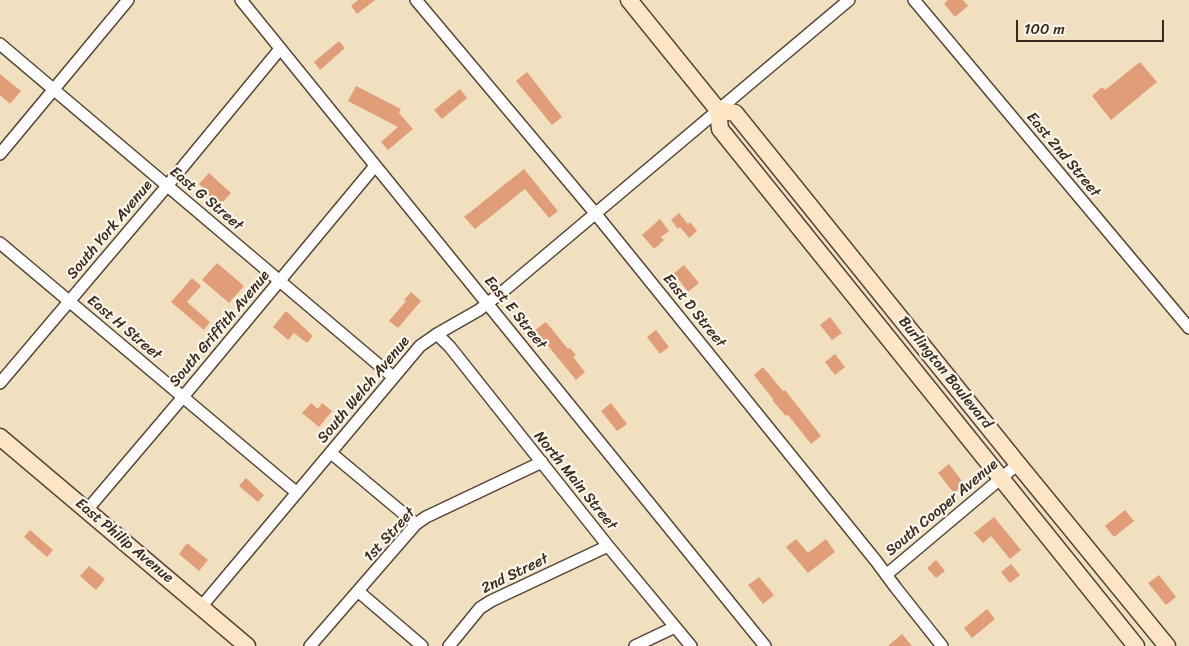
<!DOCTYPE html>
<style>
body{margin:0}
#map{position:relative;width:1189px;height:646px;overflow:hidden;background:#f1e0c0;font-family:Sriracha,sans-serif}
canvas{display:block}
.scale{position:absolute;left:1016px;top:20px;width:148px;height:22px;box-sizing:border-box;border:2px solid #3b2a1e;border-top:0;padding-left:6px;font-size:15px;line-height:18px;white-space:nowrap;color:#3b2a1e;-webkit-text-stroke:4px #fbf7ec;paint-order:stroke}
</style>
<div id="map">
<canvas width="1189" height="646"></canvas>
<div class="scale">100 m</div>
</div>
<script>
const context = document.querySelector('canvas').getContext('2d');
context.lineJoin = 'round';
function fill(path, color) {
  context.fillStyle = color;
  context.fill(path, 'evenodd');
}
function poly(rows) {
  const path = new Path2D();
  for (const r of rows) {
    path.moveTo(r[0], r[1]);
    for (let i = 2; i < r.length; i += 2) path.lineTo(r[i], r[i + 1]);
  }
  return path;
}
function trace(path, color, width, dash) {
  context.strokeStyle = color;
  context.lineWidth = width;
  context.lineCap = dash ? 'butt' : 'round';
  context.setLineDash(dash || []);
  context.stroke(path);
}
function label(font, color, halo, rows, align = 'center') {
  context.font = font + ' Sriracha,sans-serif';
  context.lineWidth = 4.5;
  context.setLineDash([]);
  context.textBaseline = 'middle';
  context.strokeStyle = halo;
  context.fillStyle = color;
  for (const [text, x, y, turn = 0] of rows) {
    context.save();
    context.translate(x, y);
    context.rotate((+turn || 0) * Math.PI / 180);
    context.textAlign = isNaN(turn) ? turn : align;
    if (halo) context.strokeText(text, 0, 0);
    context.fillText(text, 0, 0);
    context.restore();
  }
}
fill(poly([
 [358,0,375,0,357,14,351,6],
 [948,0,963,0,968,6,955,17,944,4],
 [339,41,345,48,320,70,314,62],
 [1140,62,1157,82,1111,120,1092,96,1102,87,1105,90],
 [527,72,562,117,552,125,516,81],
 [0,74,21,91,10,104,0,95],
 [356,86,401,109,399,113,413,129,388,150,381,142,398,127,348,101],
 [460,89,467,98,442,119,434,110],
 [524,169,558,211,549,218,525,189,475,229,464,217],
 [209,173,231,193,220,205,205,192,207,191,199,184],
 [679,213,688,224,690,222,697,231,689,238,680,227,678,229,671,220],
 [660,219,669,231,661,237,664,240,654,249,642,235],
 [217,263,244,286,229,303,202,280],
 [684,265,699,283,688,292,674,273],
 [192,278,201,286,187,302,210,322,204,330,171,302],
 [411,292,421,301,398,328,389,321,406,301,404,300],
 [286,311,313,336,307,343,294,333,288,340,273,327],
 [830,317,842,333,832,340,820,325],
 [546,322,568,349,570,348,576,355,573,357,585,372,576,380,535,330],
 [656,330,669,347,660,354,647,337],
 [835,354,845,367,835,375,825,362],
 [763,367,783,391,785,390,821,436,811,444,788,415,786,416,772,400,773,399,754,375],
 [311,403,318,409,322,403,332,411,319,427,302,413],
 [611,403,627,424,617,431,601,411],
 [949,464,965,485,954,493,938,473],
 [246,478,264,495,258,502,239,486],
 [1125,510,1134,521,1114,537,1105,526],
 [994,517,1021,550,1010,559,991,536,983,543,974,533],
 [30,530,53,550,47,557,24,537],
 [796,539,808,553,826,539,835,552,808,573,786,547],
 [187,543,208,560,199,571,179,554],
 [936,560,945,571,936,578,927,568],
 [1011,564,1020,575,1010,583,1001,572],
 [89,566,105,579,96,590,80,576],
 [1159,575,1176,597,1166,605,1148,583],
 [759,577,774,595,763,604,748,585],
 [987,609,995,619,972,638,964,628],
 [902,634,912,646,888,646]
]), '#e19c78');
const street = poly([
 [241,0,765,646],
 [416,0,595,213,876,561,896,588,942,646],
 [914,0,1189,328],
 [0,44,393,377],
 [0,154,128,0],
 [0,243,297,493],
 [437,334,450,347,608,546,691,646],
 [0,383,167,186,280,49],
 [331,453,416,524],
 [87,510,183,397,375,166],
 [886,575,1018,464],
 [359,592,422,646],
 [201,607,420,346,437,334,479,310,507,288,849,0],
 [310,646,416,524,426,517,542,462],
 [449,646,480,608,491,601,608,546],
 [635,646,675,627]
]);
const secondary = poly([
 [629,0,718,110,720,129,1136,646],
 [718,110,735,113,1018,464,1167,646],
 [0,437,247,646]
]);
trace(street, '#564536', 14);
trace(secondary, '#564536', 19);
trace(street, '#fff', 11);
trace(secondary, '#fde5c5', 16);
label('15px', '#3b2a1e', '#fbf7ec', [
 ["East 2nd Street",1063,155,50],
 ["East G Street",206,199,40],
 ["South York Avenue",110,230,-50],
 ["East D Street",694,311,51],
 ["East E Street",515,313,51],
 ["East H Street",124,328,40],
 ["South Griffith Avenue",220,329,-50],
 ["Burlington Boulevard",945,373,51],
 ["South Welch Avenue",364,390,-50],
 ["North Main Street",575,481,51],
 ["South Cooper Avenue",942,508,-40],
 ["1st Street",390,535,-47],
 ["East Philip Avenue",124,541,40],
 ["2nd Street",515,574,-26]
]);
</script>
